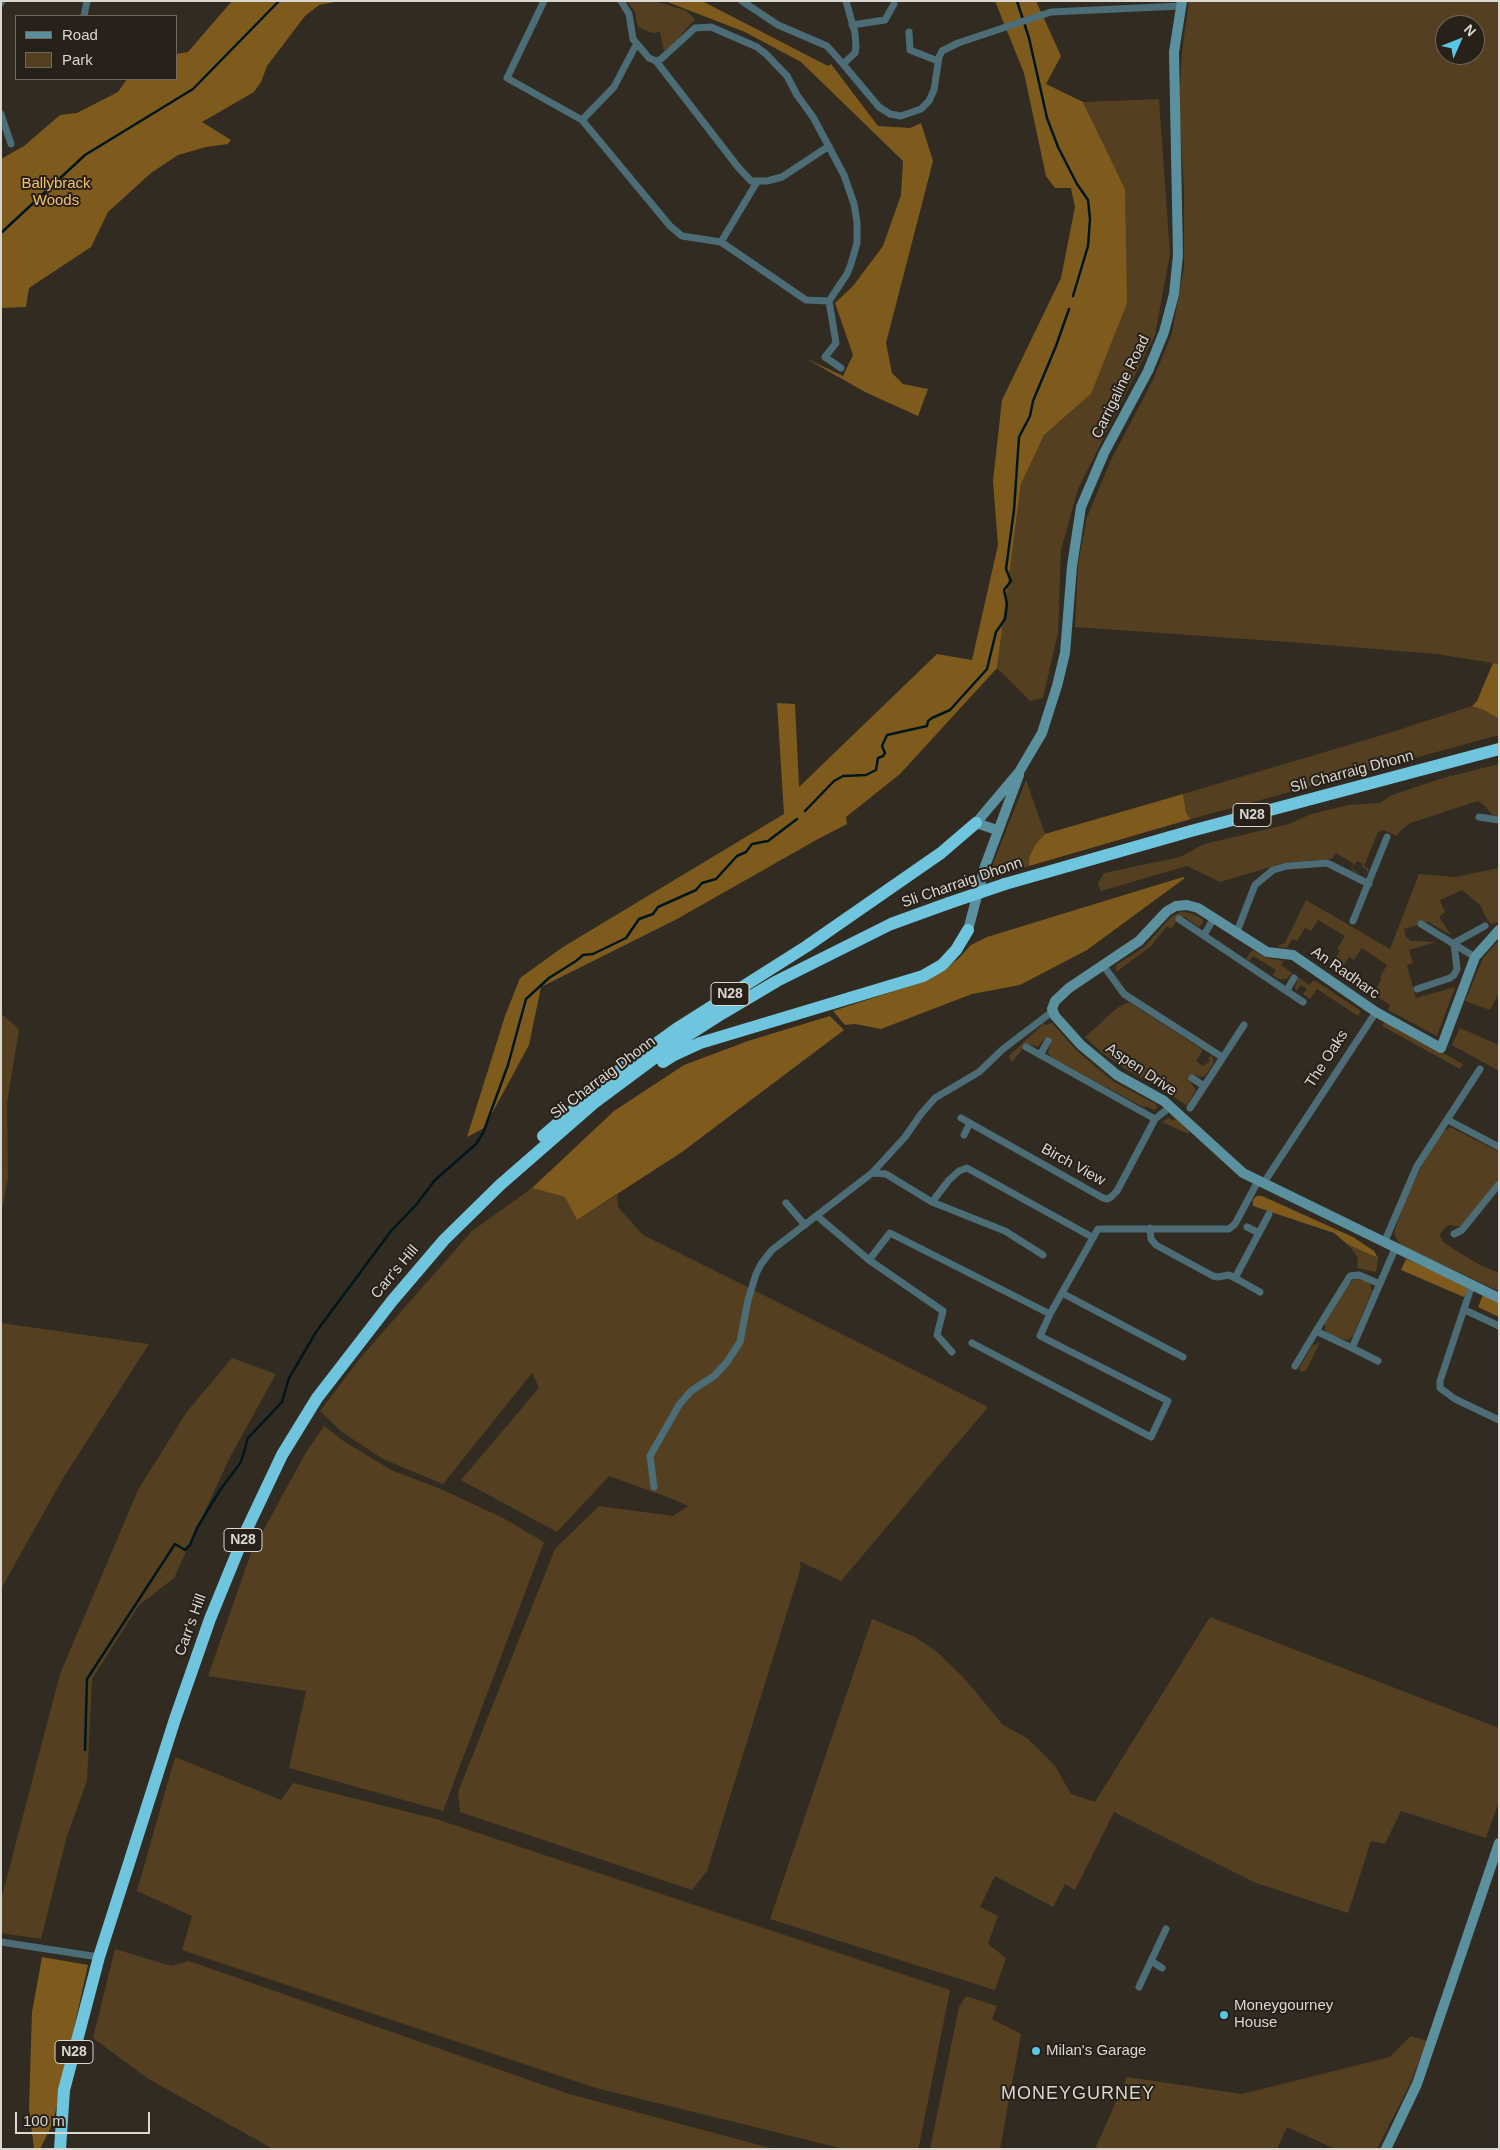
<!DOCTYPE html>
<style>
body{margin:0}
#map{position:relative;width:1500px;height:2150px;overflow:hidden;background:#312b22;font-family:Helvetica,sans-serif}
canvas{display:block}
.frame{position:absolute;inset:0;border:2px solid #dad6d0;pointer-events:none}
.legend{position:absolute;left:15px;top:15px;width:162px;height:65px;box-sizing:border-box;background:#272119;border:1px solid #6f6962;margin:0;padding:6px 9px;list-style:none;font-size:15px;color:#dad6d0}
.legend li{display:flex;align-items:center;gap:10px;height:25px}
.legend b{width:25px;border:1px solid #6f6962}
.north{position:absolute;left:1435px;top:15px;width:50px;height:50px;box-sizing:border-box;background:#272119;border:1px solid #6f6962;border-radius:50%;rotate:46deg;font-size:14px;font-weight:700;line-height:20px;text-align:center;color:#dad6d0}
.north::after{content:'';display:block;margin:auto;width:18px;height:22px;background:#5ac8e5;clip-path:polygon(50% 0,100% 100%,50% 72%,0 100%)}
.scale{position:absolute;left:15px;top:2112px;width:135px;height:22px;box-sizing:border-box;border:2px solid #dad6d0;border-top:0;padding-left:6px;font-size:15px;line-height:18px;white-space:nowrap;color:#dad6d0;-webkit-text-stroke:4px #272119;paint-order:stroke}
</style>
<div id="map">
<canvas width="1500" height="2150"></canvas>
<div class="frame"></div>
<ul class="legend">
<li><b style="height:6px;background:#5b909f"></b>Road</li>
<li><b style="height:14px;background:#544020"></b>Park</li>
</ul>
<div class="north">N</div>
<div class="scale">100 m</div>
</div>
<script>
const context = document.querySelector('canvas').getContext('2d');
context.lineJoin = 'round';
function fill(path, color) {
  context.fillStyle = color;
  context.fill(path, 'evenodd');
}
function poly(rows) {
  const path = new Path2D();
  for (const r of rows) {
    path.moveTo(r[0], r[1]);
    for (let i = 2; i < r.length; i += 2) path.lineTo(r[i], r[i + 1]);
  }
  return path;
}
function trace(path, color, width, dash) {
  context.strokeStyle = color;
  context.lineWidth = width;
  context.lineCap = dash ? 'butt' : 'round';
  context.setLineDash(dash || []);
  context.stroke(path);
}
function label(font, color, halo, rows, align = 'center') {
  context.font = font + ' Helvetica,sans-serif';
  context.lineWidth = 4;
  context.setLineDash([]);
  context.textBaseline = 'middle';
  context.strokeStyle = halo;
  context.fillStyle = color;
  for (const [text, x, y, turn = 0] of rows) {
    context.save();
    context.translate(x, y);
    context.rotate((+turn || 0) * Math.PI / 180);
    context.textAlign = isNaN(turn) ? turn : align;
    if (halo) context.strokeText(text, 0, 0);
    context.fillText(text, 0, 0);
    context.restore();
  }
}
fill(poly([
 [627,1,654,1,685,10,695,19,674,43,664,51,660,32,652,33,638,27,635,12],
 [1189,1,1499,1,1499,664,1437,654,1289,642,1075,627,1078,564,1087,517,1111,460,1153,380,1172,333,1184,267,1184,190,1180,124,1180,88,1182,51],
 [1445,25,1475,25,1475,55,1445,55],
 [1159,99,1170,254,1155,335,1078,489,1061,550,1058,633,1043,698,1030,701,997,668,1021,484,1044,435,1091,394,1125,189,1083,102],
 [1472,706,1484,710,1499,719,1499,735,1191,819,1186,813,1183,794,1389,733],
 [1499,764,1499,817,1492,815,1485,806,1478,801,1410,823,1401,830,1397,836,1383,830,1378,832,1364,866,1369,869,1367,873,1367,870,1362,867,1363,864,1357,861,1352,869,1362,875,1351,870,1354,864,1336,853,1332,859,1288,862,1220,882,1187,866,1101,891,1098,883,1104,873,1180,857,1204,844,1289,824,1311,814,1349,805,1380,803,1392,795,1443,778],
 [1026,780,1045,834,1035,845,1029,858,1029,866,986,881],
 [1499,868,1499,922,1491,924,1485,916,1481,906,1462,890,1440,900,1445,912,1439,917,1451,935,1428,922,1404,929,1406,937,1411,941,1436,942,1409,950,1413,963,1407,965,1416,998,1455,987,1437,1036,1388,1010,1390,1005,1378,997,1380,995,1378,993,1375,995,1373,993,1382,979,1380,977,1387,965,1362,948,1354,960,1349,957,1342,968,1339,966,1337,968,1331,965,1340,951,1337,949,1345,936,1318,920,1311,931,1305,928,1297,941,1292,939,1287,948,1276,946,1285,943,1306,900,1390,949,1419,874,1455,877],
 [1181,912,1190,913,1199,917,1203,920,1203,923,1199,927,1185,917,1180,917,1171,929,1167,926,1150,947,1116,972,1116,965,1144,947,1172,916],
 [1499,940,1499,993,1490,1010,1465,1001,1483,958],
 [1252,950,1267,958,1284,961,1281,965,1309,985,1314,980,1361,1011,1358,1016,1317,989,1310,999,1303,994,1307,989,1301,985,1296,991,1295,986,1298,979,1291,974,1286,979,1278,979,1273,975,1276,970,1253,956,1249,961,1246,959],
 [1129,1002,1203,1050,1196,1061,1203,1066,1210,1061,1208,1059,1211,1055,1212,1056,1214,1062,1206,1075,1201,1077,1193,1074,1189,1080,1196,1090,1187,1106,1167,1092,1127,1070,1102,1053,1085,1037,1117,1008],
 [1,1014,19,1029,7,1103,8,1177,1,1214],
 [1385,1021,1463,1064,1460,1069,1382,1026],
 [1044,1023,1046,1025,1052,1023,1077,1051,1114,1082,1156,1104,1157,1108,1154,1110,1146,1106,1145,1108,1052,1058,1048,1052,1051,1043,1044,1039,1038,1047,1027,1044,1012,1062,1009,1056],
 [1460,1028,1499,1045,1499,1071,1452,1045],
 [1170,1114,1173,1115,1190,1130,1188,1134,1162,1122,1168,1118,1174,1121,1175,1119],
 [1450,1127,1499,1152,1499,1178,1461,1227,1450,1225,1447,1226,1440,1234,1441,1238,1443,1242,1455,1250,1482,1266,1499,1273,1499,1291,1406,1248,1399,1243,1394,1233,1403,1206,1423,1163,1442,1132],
 [532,1188,565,1197,577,1220,617,1195,618,1207,643,1235,988,1407,841,1581,799,1561,801,1567,707,1871,692,1890,460,1812,458,1792,555,1549,599,1506,673,1516,688,1506,670,1498,609,1476,557,1532,461,1480,539,1388,532,1373,443,1484,383,1459,342,1432,320,1411,361,1357,472,1231],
 [1347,1244,1378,1258,1377,1269,1375,1272,1357,1268,1358,1259,1355,1253],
 [1356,1278,1370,1283,1372,1291,1353,1336,1348,1340,1342,1339,1328,1333,1325,1330,1325,1322,1348,1284],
 [1,1323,149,1344,62,1480,1,1589],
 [1320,1342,1306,1371,1301,1372,1299,1368,1313,1344,1315,1345],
 [232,1358,276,1374,229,1459,174,1578,139,1605,92,1679,87,1781,67,1836,41,1939,1,1933,1,1900,60,1674,138,1490,186,1413],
 [324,1426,342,1440,391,1470,443,1490,503,1518,544,1542,443,1811,289,1768,306,1691,208,1676,251,1553,305,1454],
 [1210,1617,1499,1728,1499,1801,1486,1838,1401,1811,1385,1844,1371,1841,1348,1913,1256,1883,1114,1812,1075,1890,1065,1884,1053,1907,995,1876,980,1907,998,1916,988,1944,1006,1958,995,1990,770,1919,872,1619,915,1637,937,1652,964,1678,1003,1725,1027,1738,1055,1766,1071,1794,1095,1802],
 [175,1757,281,1800,293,1783,436,1819,950,1990,919,2146,917,2149,844,2149,596,2088,182,1950,192,1916,137,1891],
 [115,1949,171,1966,189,1961,569,2094,774,2149,273,2149,147,2078,93,2038],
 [966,1996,997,2006,992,2019,1021,2034,1000,2149,930,2149,959,2007],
 [1411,2036,1427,2041,1410,2084,1377,2149,1335,2149,1287,2127,1277,2149,1095,2149,1127,2077,1242,2094,1390,2057]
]), '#544020');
fill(poly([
 [232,1,340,1,319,5,305,16,267,66,261,82,254,92,202,122,231,140,228,144,206,147,178,155,151,173,108,212,91,247,29,288,26,307,1,308,1,159,24,146,60,115,77,113,118,92,127,79,176,79,176,54,188,52],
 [665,1,702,1,828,66,831,64,878,126,910,128,921,123,933,161,886,343,892,373,903,384,928,389,918,416,867,393,805,358,843,376,853,355,835,303,853,286,883,246,901,195,903,161,801,62,745,32],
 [995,1,1036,1,1061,56,1046,84,1083,102,1125,189,1127,303,1091,394,1044,435,1021,484,997,668,900,774,846,817,847,824,818,839,677,919,541,987,529,1045,484,1128,467,1137,505,1016,520,978,563,947,784,814,777,703,795,704,799,787,937,654,972,660,998,545,993,481,1002,400,1061,278,1075,207,1071,188,1055,188,1046,176,1024,73],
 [1493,663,1499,664,1499,719,1484,710,1472,706,1477,701],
 [1183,794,1186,813,1191,819,1029,866,1029,858,1035,845,1045,834],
 [1183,877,1185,878,1087,950,1020,985,972,994,881,1029,855,1024,845,1025,833,1011,928,980,958,959,971,945,987,937],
 [830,1016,844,1030,682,1152,577,1220,565,1197,532,1188,614,1111,684,1065,748,1041],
 [1256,1196,1262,1196,1353,1237,1374,1251,1378,1258,1347,1244,1334,1233,1253,1206,1253,1200],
 [1406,1259,1469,1286,1464,1297,1401,1270],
 [1483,1295,1499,1303,1499,1317,1478,1307],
 [42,1957,88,1965,53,2123,40,2149,34,2149,29,2108,32,2012]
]), '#7e5b1d');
trace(poly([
 [1017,1,1029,38,1047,118,1058,147,1077,184,1088,200,1090,219,1088,246,1073,296],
 [1,233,85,155,193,89,279,1],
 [805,811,834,781,843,776,866,775,876,770,878,758,883,756,885,753,882,746,887,735,927,726,928,721,932,718,950,710,987,669,996,632,1005,619,1007,604,1004,590,1011,581,1006,569,1014,510,1019,437,1030,416,1033,401,1056,346,1069,309],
 [85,1750,87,1679,175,1544,185,1550,190,1545,197,1528,220,1490,241,1462,248,1438,282,1402,289,1378,316,1332,391,1231,416,1205,435,1180,476,1144,483,1133,508,1065,526,999,549,978,576,961,583,955,593,954,626,938,639,919,653,914,658,907,696,890,702,883,716,879,737,856,746,852,752,844,768,841,797,819]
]), '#00161d', 2.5);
trace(poly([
 [544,1,507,78,582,120,670,226,682,236,721,242,806,300,829,301],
 [621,1,629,14,633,39,649,58,656,61,661,59,695,28,711,27,757,47,766,54,787,76,797,95,813,117,844,175,854,204,857,222,857,243,851,264,847,274,829,301,836,343,825,357,841,368],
 [742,1,778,25,827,46,843,64],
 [846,1,855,33,856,46,855,53,843,64,879,107,890,114,901,116,921,109,929,101,934,90,939,57,942,51,958,43,1051,12,1181,6],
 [1,3,2,1],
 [84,16,87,1],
 [852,25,885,20,894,4],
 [909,32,910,50,938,61],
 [656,61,738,167,751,181,767,181,782,177,829,146],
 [1,114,11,144],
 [582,120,614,87,636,45],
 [721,242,757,182],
 [1479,817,1499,820],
 [1179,919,1303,1002],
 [1353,921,1387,837],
 [1421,924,1475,957],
 [1236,934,1255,885,1273,870,1287,866,1327,863,1369,884],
 [1204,935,1214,918],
 [1103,965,1124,994,1222,1057],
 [1417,989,1450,978,1454,975,1457,969,1454,943,1485,926],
 [1287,990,1294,978],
 [1026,1047,1155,1119,1170,1107],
 [1040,1055,1048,1041],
 [1192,1078,1204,1086],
 [1190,1108,1244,1025],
 [961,1118,1103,1198,1107,1199,1111,1197,1117,1191,1155,1119],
 [1448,1120,1499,1147],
 [964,1135,970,1123],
 [872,1173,886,1174,932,1202,1005,1231,1043,1255],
 [1263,1184,1376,1012],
 [932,1202,949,1180,959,1171,967,1168,1092,1237],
 [786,1203,805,1225],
 [817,1216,869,1260,943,1311,937,1335,952,1352],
 [1247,1227,1259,1233],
 [1150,1228,1151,1239,1156,1245,1213,1276,1218,1277,1229,1275,1235,1278,1269,1214],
 [1454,1234,1462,1230,1499,1184],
 [1384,1243,1417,1166,1480,1069],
 [869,1260,890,1233,1050,1314,1098,1229,1229,1229,1235,1224,1258,1181],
 [1235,1278,1260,1292],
 [1380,1284,1359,1275,1350,1276,1316,1331,1352,1348,1391,1258,1395,1249],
 [1472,1285,1440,1381,1440,1388,1455,1399,1499,1420],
 [1062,1293,1183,1357],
 [1465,1310,1499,1326],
 [972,1343,1151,1437,1168,1401,1040,1336,1050,1314],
 [1352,1348,1378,1361],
 [1295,1366,1316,1331],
 [654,1487,650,1456,679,1405,691,1391,714,1376,727,1362,740,1342,748,1300,756,1274,761,1264,772,1250,872,1173,905,1137,921,1114,935,1098,979,1072,1003,1049,1053,1011],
 [1,1942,99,1957],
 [1162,1968,1151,1961,1166,1929],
 [1139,1987,1151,1961]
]), '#4c6c76', 7);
trace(poly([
 [997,830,976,823,1019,772,1042,733,1057,686,1065,653,1072,566,1081,507,1104,453,1148,371,1164,332,1174,294,1178,255,1174,52,1182,1],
 [968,930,985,866,1019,775],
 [1499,930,1475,957,1441,1048,1376,1012,1293,955,1267,952,1198,908,1187,905,1176,906,1167,911,1139,941,1069,988,1055,1001,1052,1009,1055,1016,1081,1045,1117,1075,1164,1101,1243,1173,1499,1298],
 [1386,2149,1417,2084,1499,1843]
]), '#5b909f', 10);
trace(poly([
 [1005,884,1191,831,1499,749],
 [663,1062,674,1055,700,1043,923,976,942,965,956,950,968,930],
 [543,1136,618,1071,676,1029,807,946,941,853,976,823],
 [60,2149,64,2090,99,1957,175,1719,210,1619,246,1531,282,1455,317,1398,392,1301,444,1240,500,1185,594,1103,668,1048,723,1013,777,981,891,924,949,903]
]), '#6fc5dd', 12);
trace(poly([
 [949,903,1005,884]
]), '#6fc5dd', 12);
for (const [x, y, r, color] of [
 [1224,2015,5,"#5ac8e5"],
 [1036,2051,5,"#5ac8e5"]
]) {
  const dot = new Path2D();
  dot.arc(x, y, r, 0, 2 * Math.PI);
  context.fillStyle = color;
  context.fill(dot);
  trace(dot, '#272119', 2);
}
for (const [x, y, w] of [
 [1252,815,38],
 [730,994,38],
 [243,1540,38],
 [74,2052,38]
]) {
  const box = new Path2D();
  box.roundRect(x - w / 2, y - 11.5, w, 23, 4);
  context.fillStyle = '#272119';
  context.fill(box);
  trace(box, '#dad6d0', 1);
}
label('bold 14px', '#dad6d0', null, [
 ["N28",1252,815],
 ["N28",730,994],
 ["N28",243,1540],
 ["N28",74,2052]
]);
label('15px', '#f6c16c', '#272119', [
 ["Ballybrack",56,184],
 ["Woods",56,201]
]);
label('15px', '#dad6d0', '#272119', [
 ["Carrigaline Road",1121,387,-64],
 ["Sli Charraig Dhonn",1352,772,-15],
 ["Sli Charraig Dhonn",962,883,-19],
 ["An Radharc",1345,973,35],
 ["The Oaks",1327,1059,-57],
 ["Aspen Drive",1141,1070,34],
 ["Sli Charraig Dhonn",603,1078,-37],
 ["Birch View",1073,1165,29],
 ["Carr's Hill",395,1272,-50],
 ["Carr's Hill",191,1625,-70]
]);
label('15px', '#dad6d0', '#272119', [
 ["Moneygourney",1234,2006],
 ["House",1234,2023],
 ["Milan's Garage",1046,2051]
], 'left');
context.letterSpacing = '1px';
label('18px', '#dad6d0', '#272119', [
 ["MONEYGURNEY",1078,2094]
]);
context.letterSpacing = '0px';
</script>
